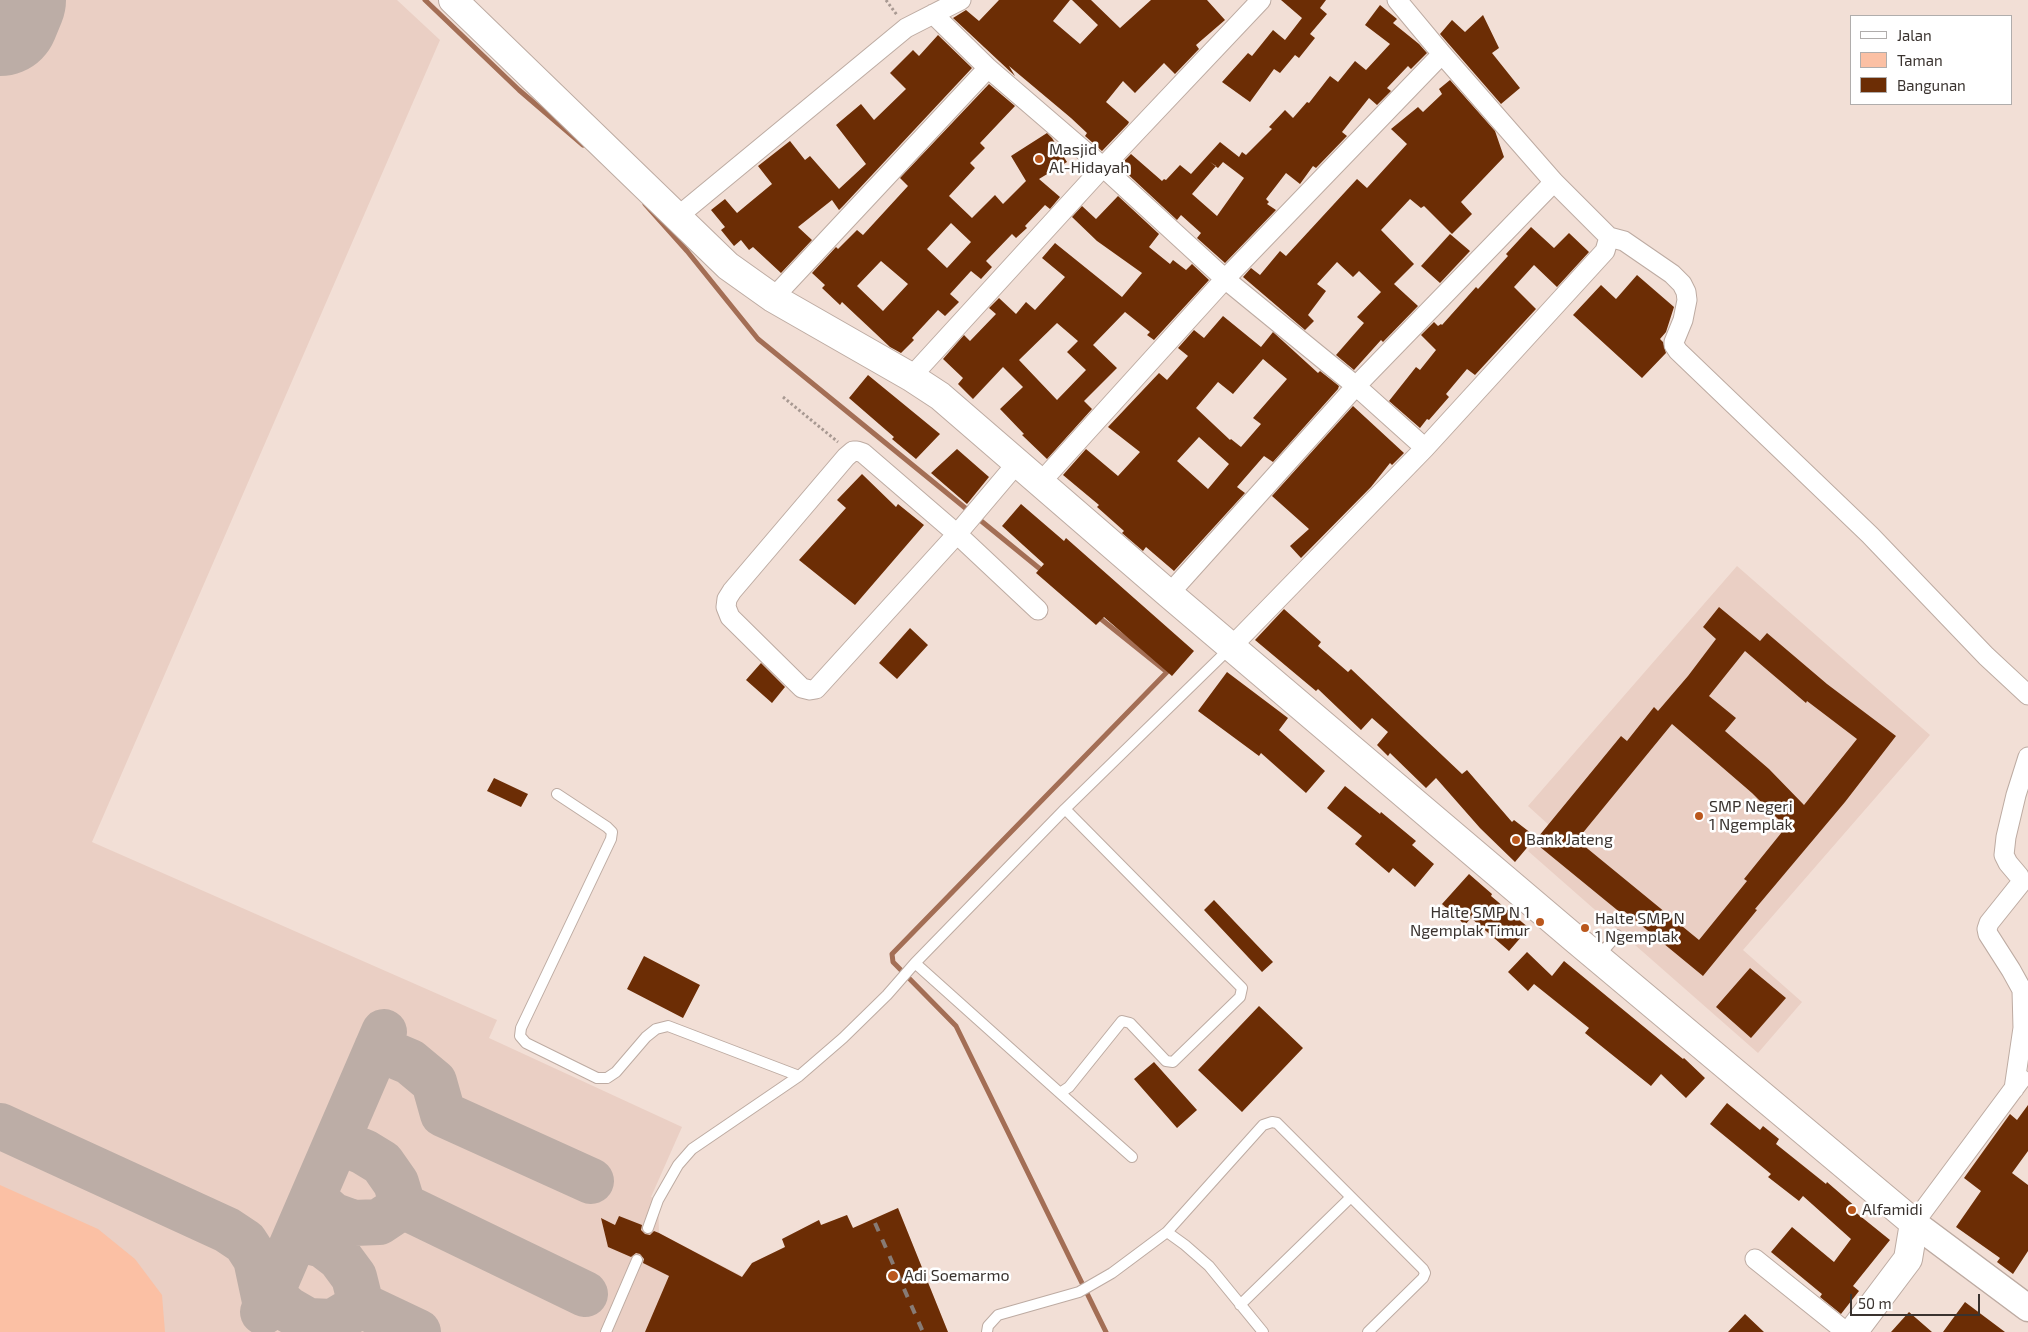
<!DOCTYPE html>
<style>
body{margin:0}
#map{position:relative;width:2028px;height:1332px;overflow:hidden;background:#f2dfd6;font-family:"Exo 2",sans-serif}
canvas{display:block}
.legend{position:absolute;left:1850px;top:15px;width:162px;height:90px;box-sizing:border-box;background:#fff;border:1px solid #b0adac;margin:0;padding:6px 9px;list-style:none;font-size:15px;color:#3a332f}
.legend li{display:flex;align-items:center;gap:10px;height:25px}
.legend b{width:25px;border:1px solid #b0adac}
.scale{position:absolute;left:1850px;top:1294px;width:130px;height:22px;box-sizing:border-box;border:2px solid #3a332f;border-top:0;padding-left:6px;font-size:15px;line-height:18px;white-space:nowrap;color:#3a332f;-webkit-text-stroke:4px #fff;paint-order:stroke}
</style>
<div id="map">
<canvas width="2028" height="1332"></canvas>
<ul class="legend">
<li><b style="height:6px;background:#fff"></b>Jalan</li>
<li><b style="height:14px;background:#fbc0a4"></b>Taman</li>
<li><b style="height:14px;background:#6c2d05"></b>Bangunan</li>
</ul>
<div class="scale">50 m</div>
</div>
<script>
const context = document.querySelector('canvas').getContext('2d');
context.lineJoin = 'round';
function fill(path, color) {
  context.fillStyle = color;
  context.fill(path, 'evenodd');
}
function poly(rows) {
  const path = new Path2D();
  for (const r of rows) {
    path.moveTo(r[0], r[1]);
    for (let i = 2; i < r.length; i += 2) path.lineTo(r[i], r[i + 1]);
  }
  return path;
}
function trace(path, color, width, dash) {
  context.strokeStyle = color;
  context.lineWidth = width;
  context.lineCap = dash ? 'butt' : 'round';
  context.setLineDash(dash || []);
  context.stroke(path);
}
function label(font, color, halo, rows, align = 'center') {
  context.font = font + ' "Exo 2",sans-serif';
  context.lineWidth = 5;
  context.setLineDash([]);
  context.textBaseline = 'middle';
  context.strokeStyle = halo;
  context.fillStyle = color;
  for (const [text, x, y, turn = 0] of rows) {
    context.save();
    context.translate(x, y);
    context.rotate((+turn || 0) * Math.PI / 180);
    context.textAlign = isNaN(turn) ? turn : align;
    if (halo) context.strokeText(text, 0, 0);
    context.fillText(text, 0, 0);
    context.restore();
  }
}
fill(poly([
 [0,0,397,0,440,40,92,842,497,1020,489,1038,682,1127,651,1197,658,1200,659,1233,742,1276,752,1263,785,1247,782,1239,819,1220,822,1225,847,1215,853,1228,898,1208,948,1332,0,1332],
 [1737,566,1930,735,1743,950,1802,1002,1758,1053,1528,851,1550,826,1528,806]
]), '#eacfc4');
fill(poly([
 [0,1185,98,1229,135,1259,162,1295,165,1332,0,1332]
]), '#fbc0a4');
trace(poly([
 [425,0,519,90,583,145],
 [645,204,687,251,758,339,1045,573],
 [1096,615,1167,672,892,954,893,962,956,1026,1106,1332]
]), '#a36e55', 5);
trace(poly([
 [0,35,32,12,40,0],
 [377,1048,410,1062,434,1082,443,1114,591,1181],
 [0,1126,227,1230,245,1242,256,1259,266,1306],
 [313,1198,332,1215,354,1223,379,1222,403,1206,396,1183,382,1163,364,1152,337,1141],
 [403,1206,585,1294],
 [270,1294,289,1310,308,1321,333,1322,361,1305,354,1277,340,1258,323,1245,295,1238],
 [361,1305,418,1332],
 [263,1312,384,1032]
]), '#bcada6', 46);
trace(poly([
 [0,17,7,0]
]), '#bcada6', 118);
fill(poly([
 [999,0,1070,0,1053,21,1080,44,1098,25,1072,0,1091,0,1120,28,1151,0,1207,0,1225,20,1196,45,1199,49,1175,74,1164,63,1135,93,1123,81,1106,102,1129,122,1128,124,1102,151,1085,136,1087,133,1071,118,1009,66,1015,76,953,18,966,10,979,21],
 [1281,0,1326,0,1320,8,1327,14,1310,34,1315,38,1299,58,1295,55,1280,73,1274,69,1250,102,1222,82,1248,53,1252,56,1273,30,1285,40,1302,18],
 [1380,5,1397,19,1393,23,1419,44,1427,53,1411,69,1408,66,1387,88,1391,91,1377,105,1369,98,1342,132,1347,136,1316,168,1313,166,1300,184,1286,173,1266,199,1269,202,1267,204,1276,210,1225,263,1197,238,1201,233,1181,215,1177,220,1119,166,1131,154,1162,181,1164,179,1166,180,1180,165,1191,174,1220,142,1239,157,1242,152,1246,155,1272,129,1269,127,1285,110,1293,118,1307,102,1309,103,1330,76,1338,82,1355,61,1366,70,1390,44,1365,25],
 [1210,162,1218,168,1223,162,1244,178,1217,216,1192,194,1216,166],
 [1483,15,1499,48,1492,53,1520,88,1501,104,1440,34,1452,20,1465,32],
 [938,35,972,68,844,205,839,210,832,200,798,227,812,240,781,273,753,247,749,250,741,240,734,246,721,230,725,227,711,210,725,199,737,213,772,184,758,166,790,141,805,160,810,156,839,189,866,164,836,125,861,104,874,120,906,89,890,73,913,50,919,56],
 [1450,80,1495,131,1504,157,1461,202,1472,214,1452,234,1424,206,1421,208,1410,199,1381,230,1414,264,1394,284,1418,306,1383,342,1381,340,1354,370,1336,355,1364,323,1357,317,1381,292,1359,271,1353,277,1337,262,1317,284,1326,291,1308,315,1314,321,1305,330,1243,277,1251,268,1260,275,1280,251,1286,256,1357,179,1367,188,1407,144,1391,129,1418,107,1423,112,1442,94,1439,89],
 [989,84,1015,106,980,143,985,148,970,163,975,168,949,196,972,218,995,195,1003,204,1026,181,1011,156,1047,133,1052,138,1067,162,1039,179,1060,197,1050,209,1045,205,1025,226,1027,228,1016,238,1012,234,986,261,992,267,981,279,971,271,950,294,959,302,945,316,938,310,912,338,914,340,901,353,890,347,842,302,840,305,822,288,825,285,812,273,836,247,838,249,857,230,863,235,908,186,900,178],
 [951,223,971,242,947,268,927,249],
 [881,261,908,284,883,311,857,286],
 [1118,196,1159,234,1149,247,1170,264,1173,260,1186,270,1192,264,1209,280,1154,340,1147,335,1150,332,1125,312,1093,345,1117,368,1084,401,1092,409,1047,459,1022,435,1024,434,1000,409,1023,387,1003,367,973,399,958,384,963,378,943,359,964,335,970,341,996,314,989,308,999,298,1016,314,1026,302,1035,310,1065,277,1042,258,1055,243,1122,297,1142,273,1097,241,1072,217,1082,206,1096,219],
 [1057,323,1078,341,1067,352,1086,370,1057,400,1019,360],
 [1531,227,1554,248,1569,233,1589,252,1557,287,1534,265,1514,287,1536,309,1475,375,1467,369,1446,394,1449,397,1429,420,1427,419,1420,428,1389,401,1416,367,1420,370,1436,350,1421,335,1434,322,1438,326,1441,324,1442,325,1476,287,1478,289,1508,256,1506,254],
 [1450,234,1470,251,1440,283,1421,266],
 [1637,275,1674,307,1666,332,1660,339,1663,342,1666,353,1642,378,1573,315,1601,285,1616,299],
 [1223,316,1261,347,1273,332,1318,373,1320,371,1339,386,1338,389,1273,462,1264,456,1237,487,1245,493,1174,571,1146,547,1143,551,1122,533,1124,531,1097,507,1099,505,1063,475,1086,449,1118,476,1140,452,1108,427,1159,373,1167,380,1188,356,1178,348,1194,330,1204,338],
 [1263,359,1287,379,1253,418,1261,424,1241,447,1231,439,1230,440,1196,408,1218,382,1233,394],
 [1199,437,1229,464,1208,489,1177,461],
 [868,375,940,434,916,459,892,439,894,437,849,398],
 [1353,406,1404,453,1392,465,1390,463,1371,487,1301,558,1290,546,1309,529,1272,496],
 [957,449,989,477,967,504,931,473],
 [862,474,896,507,898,504,924,525,855,605,799,560,846,508,837,500],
 [1021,504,1064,541,1066,538,1194,651,1172,676,1104,617,1096,625,1036,573,1044,564,1002,526],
 [1719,607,1760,641,1767,633,1827,684,1896,736,1845,802,1755,909,1757,910,1703,976,1624,911,1622,914,1534,842,1621,736,1627,741,1654,707,1658,711,1688,676,1716,639,1703,627],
 [1745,651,1806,703,1807,701,1857,739,1804,805,1769,769,1725,731,1736,718,1709,696],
 [1672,724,1752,793,1786,827,1744,879,1747,881,1699,940,1577,840],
 [1284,609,1321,642,1318,646,1348,672,1351,669,1462,774,1467,770,1512,822,1514,820,1536,837,1515,862,1480,828,1436,778,1426,788,1390,753,1388,756,1377,745,1388,732,1372,718,1361,730,1318,689,1316,691,1255,640],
 [910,628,928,645,897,679,879,663],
 [761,663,785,687,772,703,746,680],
 [1227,672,1288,718,1279,730,1325,771,1306,793,1261,753,1259,756,1198,711],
 [494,778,528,794,521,807,487,791],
 [1345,786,1380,814,1381,812,1416,841,1412,845,1434,864,1415,887,1393,868,1389,873,1355,844,1362,836,1327,808],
 [1469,874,1492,894,1491,896,1529,928,1509,951,1471,918,1465,925,1442,904],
 [1214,900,1273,962,1262,972,1204,910],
 [1527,952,1552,976,1564,961,1683,1059,1684,1058,1705,1078,1686,1098,1661,1074,1651,1086,1585,1033,1589,1028,1534,984,1528,991,1508,972],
 [644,956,700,985,683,1018,627,989],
 [1750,968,1786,998,1751,1038,1716,1007],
 [1259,1006,1303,1048,1242,1112,1198,1070],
 [1154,1062,1197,1110,1177,1128,1134,1079],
 [1727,1103,1760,1130,1763,1126,1779,1139,1776,1144,1826,1184,1827,1182,1857,1208,1854,1211,1890,1240,1853,1286,1859,1291,1841,1314,1820,1297,1822,1294,1771,1252,1792,1227,1834,1262,1851,1239,1803,1196,1799,1201,1768,1177,1771,1174,1710,1124],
 [2028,1105,2028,1151,2012,1173,2028,1185,2028,1251,2013,1274,1997,1262,2000,1258,1956,1227,1981,1191,1964,1178,2010,1114,2017,1120],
 [898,1208,948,1332,645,1332,669,1276,643,1263,644,1259,640,1254,636,1253,631,1257,608,1247,601,1218,615,1225,619,1216,642,1225,641,1230,645,1234,650,1235,654,1231,659,1233,742,1277,752,1263,785,1247,782,1239,819,1220,821,1225,847,1215,853,1228],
 [1965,1302,2005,1332,1943,1332],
 [1909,1312,1932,1332,1891,1332],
 [1745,1314,1764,1332,1728,1332]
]), '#6c2d05');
const lane = poly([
 [557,794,607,827,612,832,611,839,521,1028,520,1036,526,1043,597,1078,607,1078,616,1072,646,1037,656,1029,668,1026,799,1076],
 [1598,957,1617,935],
 [915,963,1060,1093,1069,1087,1122,1021,1130,1023,1166,1061,1173,1062,1240,997,1242,988,1065,809],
 [1060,1093,1132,1157],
 [648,1228,658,1200,678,1165,692,1149,799,1076,843,1038,887,995,915,963,1065,809,1231,647],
 [1167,1232,1263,1125,1272,1122,1277,1123,1423,1269,1425,1273,1423,1278,1368,1332],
 [1240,1305,1351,1197],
 [606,1332,637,1260],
 [987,1332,988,1326,998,1315,1079,1292,1112,1273,1167,1232,1185,1245,1209,1266,1263,1332]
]);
const street = poly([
 [933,14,988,68,1103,167,1225,279,1356,386,1425,448],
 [677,217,906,28,961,0],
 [1609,237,1624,241,1672,274,1682,284,1686,292,1687,300,1683,320,1674,342,1674,345,1678,351,1870,535,1986,656,2028,695],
 [773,298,988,68],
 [911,377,1103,167,1261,0],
 [1018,462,957,534,816,689,810,690,802,688,730,617,726,607,727,599,732,591,846,457,853,451,857,451,863,453,957,534,1038,610],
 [1040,483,1225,279,1442,54],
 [1169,594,1356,386,1554,182],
 [1232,646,1425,448,1605,251,1609,237,1554,182,1442,54,1397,0],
 [2014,1089,2023,1028,2022,990,2011,970,1988,934,1987,929,1989,923,2021,883,2019,876,2008,863,2004,855,2006,837,2016,795,2028,757],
 [1914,1223,2021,1079],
 [1755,1259,1846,1332]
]);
const secondary = poly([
 [1914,1223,2028,1308]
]);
const highway = poly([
 [453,0,728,266,773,298,911,377,940,396,1169,594,1574,938,1914,1223,1908,1259,1853,1332]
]);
trace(lane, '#bdaba2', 12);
trace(street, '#bdaba2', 21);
trace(secondary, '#bdaba2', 29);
trace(highway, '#bdaba2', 30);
trace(poly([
 [886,0,897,15],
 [783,397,838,442]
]), '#a89992', 3, [2.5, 2.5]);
trace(lane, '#fff', 10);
trace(street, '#fff', 19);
trace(secondary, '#fff', 26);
trace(highway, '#fff', 28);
trace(poly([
 [875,1223,923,1332]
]), '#877b75', 4, [9, 9]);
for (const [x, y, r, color] of [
 [1039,159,5,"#ba571c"],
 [1699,816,5,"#ba571c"],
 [1516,840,5,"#ba571c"],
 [1540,922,5,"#ba571c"],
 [1585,928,5,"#ba571c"],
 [1852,1210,5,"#ba571c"],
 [893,1276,6,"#ba571c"]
]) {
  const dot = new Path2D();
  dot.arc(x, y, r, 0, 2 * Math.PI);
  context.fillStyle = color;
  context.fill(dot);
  trace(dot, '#fff', 2);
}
label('16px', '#3a332f', '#fff', [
 ["Masjid",1049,150],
 ["Al-Hidayah",1049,168],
 ["SMP Negeri",1709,807],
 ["1 Ngemplak",1709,825],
 ["Bank Jateng",1526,840],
 ["Halte SMP N 1",1530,913,"right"],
 ["Ngemplak Timur",1530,931,"right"],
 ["Halte SMP N",1595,919],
 ["1 Ngemplak",1595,937],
 ["Alfamidi",1862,1210],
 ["Adi Soemarmo",904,1276]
], 'left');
</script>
